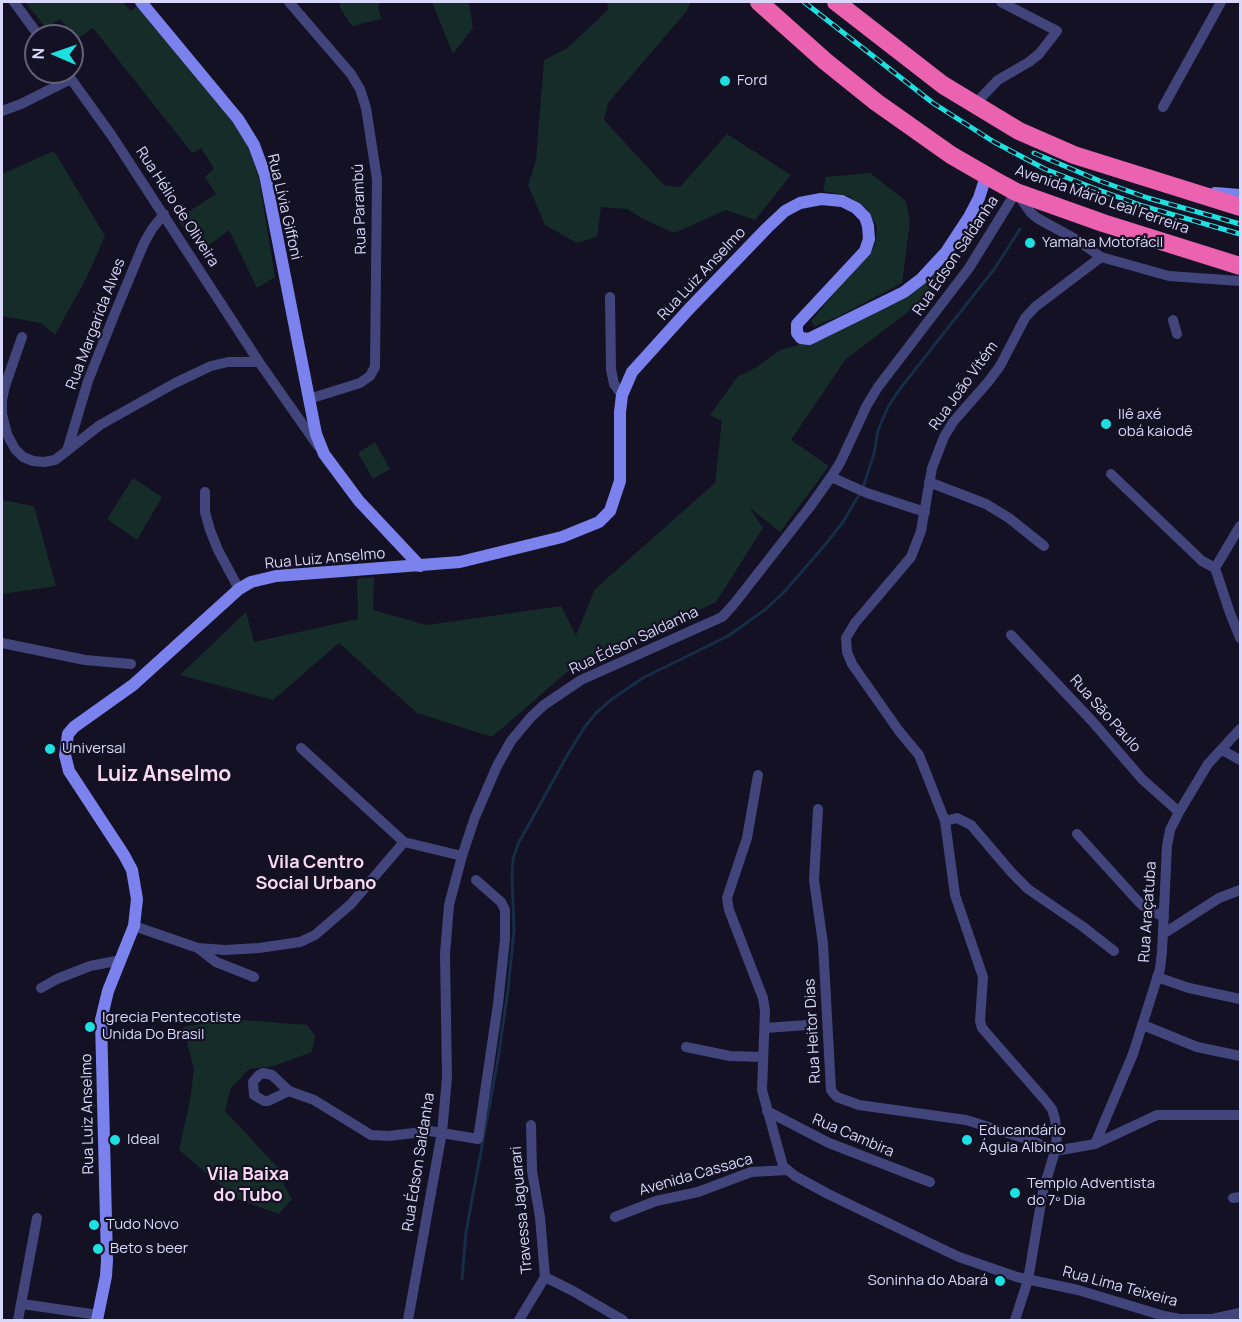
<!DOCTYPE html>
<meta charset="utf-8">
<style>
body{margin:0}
#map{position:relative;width:1242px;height:1322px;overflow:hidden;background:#131123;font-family:Manrope,sans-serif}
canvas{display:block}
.frame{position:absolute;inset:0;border:3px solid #d9d8fa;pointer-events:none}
.north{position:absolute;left:24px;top:24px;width:60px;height:60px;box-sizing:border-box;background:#131123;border:2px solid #626179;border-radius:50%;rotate:272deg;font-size:16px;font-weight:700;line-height:24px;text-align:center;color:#d9d8fa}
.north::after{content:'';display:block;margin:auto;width:21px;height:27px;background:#1de0e1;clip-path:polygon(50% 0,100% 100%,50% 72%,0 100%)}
</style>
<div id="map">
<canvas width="1242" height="1322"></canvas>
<div class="frame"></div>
<div class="north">N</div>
</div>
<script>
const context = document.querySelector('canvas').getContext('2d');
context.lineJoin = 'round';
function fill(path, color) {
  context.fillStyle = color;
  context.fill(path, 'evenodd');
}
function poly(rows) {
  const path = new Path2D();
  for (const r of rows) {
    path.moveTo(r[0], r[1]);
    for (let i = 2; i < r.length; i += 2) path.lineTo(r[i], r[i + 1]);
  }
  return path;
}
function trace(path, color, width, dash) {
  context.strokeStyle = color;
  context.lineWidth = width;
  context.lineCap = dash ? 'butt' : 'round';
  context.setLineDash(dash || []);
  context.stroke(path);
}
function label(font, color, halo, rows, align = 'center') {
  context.font = font + ' Manrope,sans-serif';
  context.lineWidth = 4.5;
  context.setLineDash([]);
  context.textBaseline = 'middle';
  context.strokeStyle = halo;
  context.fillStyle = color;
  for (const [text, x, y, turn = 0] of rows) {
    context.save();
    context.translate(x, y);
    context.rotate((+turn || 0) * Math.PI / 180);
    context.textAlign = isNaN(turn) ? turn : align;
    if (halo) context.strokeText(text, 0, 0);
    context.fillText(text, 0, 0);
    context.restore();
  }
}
fill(poly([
 [25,2,123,2,131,11,138,5,246,138,259,179,275,277,257,288,229,230,201,251,177,219,216,194,205,177,214,168,201,148,192,153,93,28,76,40,60,19,46,28],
 [340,2,381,2,378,7,381,19,352,26,340,8],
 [432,2,469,2,473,28,453,54],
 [607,2,691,2,686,12,608,103,604,120,664,185,680,187,727,134,791,175,755,220,726,210,674,233,645,220,627,209,601,207,597,237,577,243,545,225,528,185,536,160,544,60,566,49,608,10],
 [54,151,105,236,87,277,55,335,41,323,2,316,2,174],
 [870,173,906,201,910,222,902,283,839,316,815,326,811,321,875,245,877,227,868,210,848,196,823,191,826,177],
 [962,248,925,299,845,360,791,440,829,466,780,532,749,507,763,528,716,602,567,672,492,737,417,713,339,643,273,700,180,675,246,612,254,642,358,619,357,579,374,577,373,610,427,625,561,606,576,635,595,589,715,483,722,421,710,415,737,377,757,367,780,350,795,346,914,290],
 [375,442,390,469,373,479,358,453],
 [133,478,162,497,137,540,107,519],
 [2,500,34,506,56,586,2,594],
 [230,1019,307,1025,315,1036,312,1052,274,1066,249,1069,231,1088,225,1111,283,1173,283,1183,292,1199,279,1214,237,1199,179,1150,190,1100,194,1069,183,1027]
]), '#152c29');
trace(poly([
 [863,487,874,454,878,430,888,407,899,390,995,268,1020,229],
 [462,1279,466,1232,498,1059,508,990,514,931,512,874,513,859,518,844,568,754,584,728,596,713,612,699,643,678,728,636,766,609,785,591,824,546,843,522,860,493]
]), '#162d48', 3);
trace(poly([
 [14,2,39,36],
 [289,2,351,74,360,89,366,108,377,179,375,367,370,376,360,383,309,399],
 [66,72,112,136,259,362],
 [974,105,998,80,1029,62,1039,54,1057,31,1001,2],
 [1163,107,1221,2],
 [2,111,21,104,71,79],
 [610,297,611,369,614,384,622,395],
 [1173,320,1177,334],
 [22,337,5,386,2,400,2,414,7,434,15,449,23,457,33,461,44,462,55,460,100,425,175,383,211,366,228,362,259,362,318,446],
 [67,451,88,381,115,313,144,243,152,229,164,214],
 [1111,474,1202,561,1215,568],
 [831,477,867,493,925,512],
 [929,482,986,504,1009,518,1044,546],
 [205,492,205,512,210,530,218,550,239,589],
 [1215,568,1230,613,1240,638],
 [1215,568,1240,526],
 [1011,635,1092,721,1142,779,1179,812],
 [2,643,85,660,131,664],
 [301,748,404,842,462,856],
 [1222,750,1240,760],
 [758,775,747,838,727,898,729,910,763,998,765,1011,762,1090,783,1166,795,1176,828,1194,940,1248,959,1257,1017,1277,1078,1290,1164,1316,1180,1319,1212,1319,1240,1313],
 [818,809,814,880,823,944,831,1090,834,1094,837,1097,859,1105,966,1120,1033,1141,1055,1151],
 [945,821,957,818,971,825,1012,873,1028,889,1082,926,1114,951],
 [1077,834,1136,899,1142,905,1164,917],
 [134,926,198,948,216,962,254,977],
 [1163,934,1219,898,1240,890],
 [198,948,225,950,259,948,300,942,315,935,351,904,404,842],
 [1157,977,1189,988,1240,999],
 [41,988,57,979,90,966,121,960],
 [1143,1025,1197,1047,1240,1056],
 [765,1028,807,1025],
 [686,1047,730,1056,763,1057],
 [289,1091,268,1101,264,1101,254,1095,253,1082,259,1075,263,1073,272,1075,289,1091,314,1100,371,1135,389,1136,430,1131,478,1139,498,1004,505,939,505,910,501,902,476,880],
 [767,1111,829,1143,930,1182],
 [1095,1144,1133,1054,1160,969,1162,952,1167,846,1170,830,1179,812,1208,764,1240,729],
 [1055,1151,1095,1144,1157,1115,1240,1115],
 [1233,1198,1240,1197],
 [615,1217,656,1201,698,1192,751,1172,787,1170],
 [545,1277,573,1291,623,1320],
 [22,1304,98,1315],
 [18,1320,37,1218],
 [408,1320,442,1132,445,1100,447,1077,445,954,449,905,462,856,475,817,497,766,511,741,531,717,544,705,581,680,722,617,734,604,809,508,831,477,840,463,867,405,878,387,969,268,1016,192,1031,213,1037,218,1077,240,1101,257],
 [519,1320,545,1277,540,1217,532,1171,531,1125],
 [1015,1320,1028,1280,1043,1191,1055,1151,1057,1136,1055,1119,1052,1109,1044,1099,982,1028,980,1021,983,977,955,895,945,821,919,755,899,731,852,664,847,652,846,638,855,623,911,557,921,531,932,468,944,437,953,422,988,382,1000,366,1025,318,1035,307,1101,257,1169,276,1240,281]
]), '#42457c', 10);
trace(poly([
 [141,2,238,119,254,145,265,175,316,434,324,454,359,501,420,566],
 [1215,193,1240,195],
 [97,1320,106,1276,107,1260,101,1020,108,991,134,926,137,899,132,870,124,855,69,771,65,755,68,734,74,727,133,685,239,589,251,582,276,576,460,562,562,537,599,522,610,511,620,481,620,412,622,395,632,372,689,309,767,228,785,211,800,203,821,199,842,201,856,208,865,217,868,226,869,239,865,251,797,324,797,333,801,338,809,339,882,303,904,292,921,279,946,252,969,217,979,198,986,176]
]), '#7b82ee', 12);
trace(poly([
 [759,2,825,61,876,102,951,155,996,181,1016,192,1103,223,1240,266],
 [836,2,943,85,1019,131,1074,155,1240,207]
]), '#eb62b0', 18);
const rail = poly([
 [804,2,933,103,994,142,1045,169,1096,189,1143,206,1240,234],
 [1034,153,1100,181,1148,198,1240,224]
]);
trace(rail, '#1de0e1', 5);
trace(rail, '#131123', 3, [9]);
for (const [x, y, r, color] of [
 [725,81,6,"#1de0e1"],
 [1030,243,6,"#1de0e1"],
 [1106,424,6,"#1de0e1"],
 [50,749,6,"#1de0e1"],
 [90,1027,6,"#1de0e1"],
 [115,1140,6,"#1de0e1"],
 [967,1140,6,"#1de0e1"],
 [1015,1193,6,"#1de0e1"],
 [94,1225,6,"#1de0e1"],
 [98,1249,6,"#1de0e1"],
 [1000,1281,6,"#1de0e1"]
]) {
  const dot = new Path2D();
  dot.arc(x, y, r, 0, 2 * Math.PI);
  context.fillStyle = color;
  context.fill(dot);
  trace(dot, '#131123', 2);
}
label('15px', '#d9d8fa', '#131123', [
 ["Ford",737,81],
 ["Yamaha Motofácil",1042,243],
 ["Ilê axé",1118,415],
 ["obá kaiodê",1118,432],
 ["Universal",62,749],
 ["Igrecia Pentecotiste",102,1018],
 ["Unida Do Brasil",102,1035],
 ["Educandário",979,1131],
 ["Águia Albino",979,1148],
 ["Ideal",127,1140],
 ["Templo Adventista",1027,1184],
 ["do 7º Dia",1027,1201],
 ["Tudo Novo",106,1225],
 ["Beto s beer",110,1249],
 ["Soninha do Abará",988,1281,"right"]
], 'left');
label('15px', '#d9d8fa', '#131123', [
 ["Avenida Mário Leal Ferreira",1102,200,19],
 ["Rua Hélio de Oliveira",177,207,57],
 ["Rua Lívia Giffoni",284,207,77],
 ["Rua Parambú",360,209,-92],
 ["Rua Édson Saldanha",956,256,-56],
 ["Rua Luiz Anselmo",702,274,-47],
 ["Rua Margarida Alves",96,324,-69],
 ["Rua João Vitém",964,386,-54],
 ["Rua Luiz Anselmo",325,559,-5],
 ["Rua Édson Saldanha",634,641,-25],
 ["Rua São Paulo",1105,714,48],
 ["Rua Araçatuba",1148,912,-86],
 ["Rua Heitor Dias",813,1031,-93],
 ["Rua Luiz Anselmo",88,1114,-91],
 ["Rua Cambira",853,1136,23],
 ["Rua Édson Saldanha",419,1162,-81],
 ["Avenida Cassaca",696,1175,-16],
 ["Travessa Jaguarari",522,1210,-95],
 ["Rua Lima Teixeira",1120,1287,15]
]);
label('bold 18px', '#fadaf1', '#131123', [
 ["Vila Centro",316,863],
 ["Social Urbano",316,884],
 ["Vila Baixa",248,1175],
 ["do Tubo",248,1196]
]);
label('bold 21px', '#fadaf1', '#131123', [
 ["Luiz Anselmo",164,775]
]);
</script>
